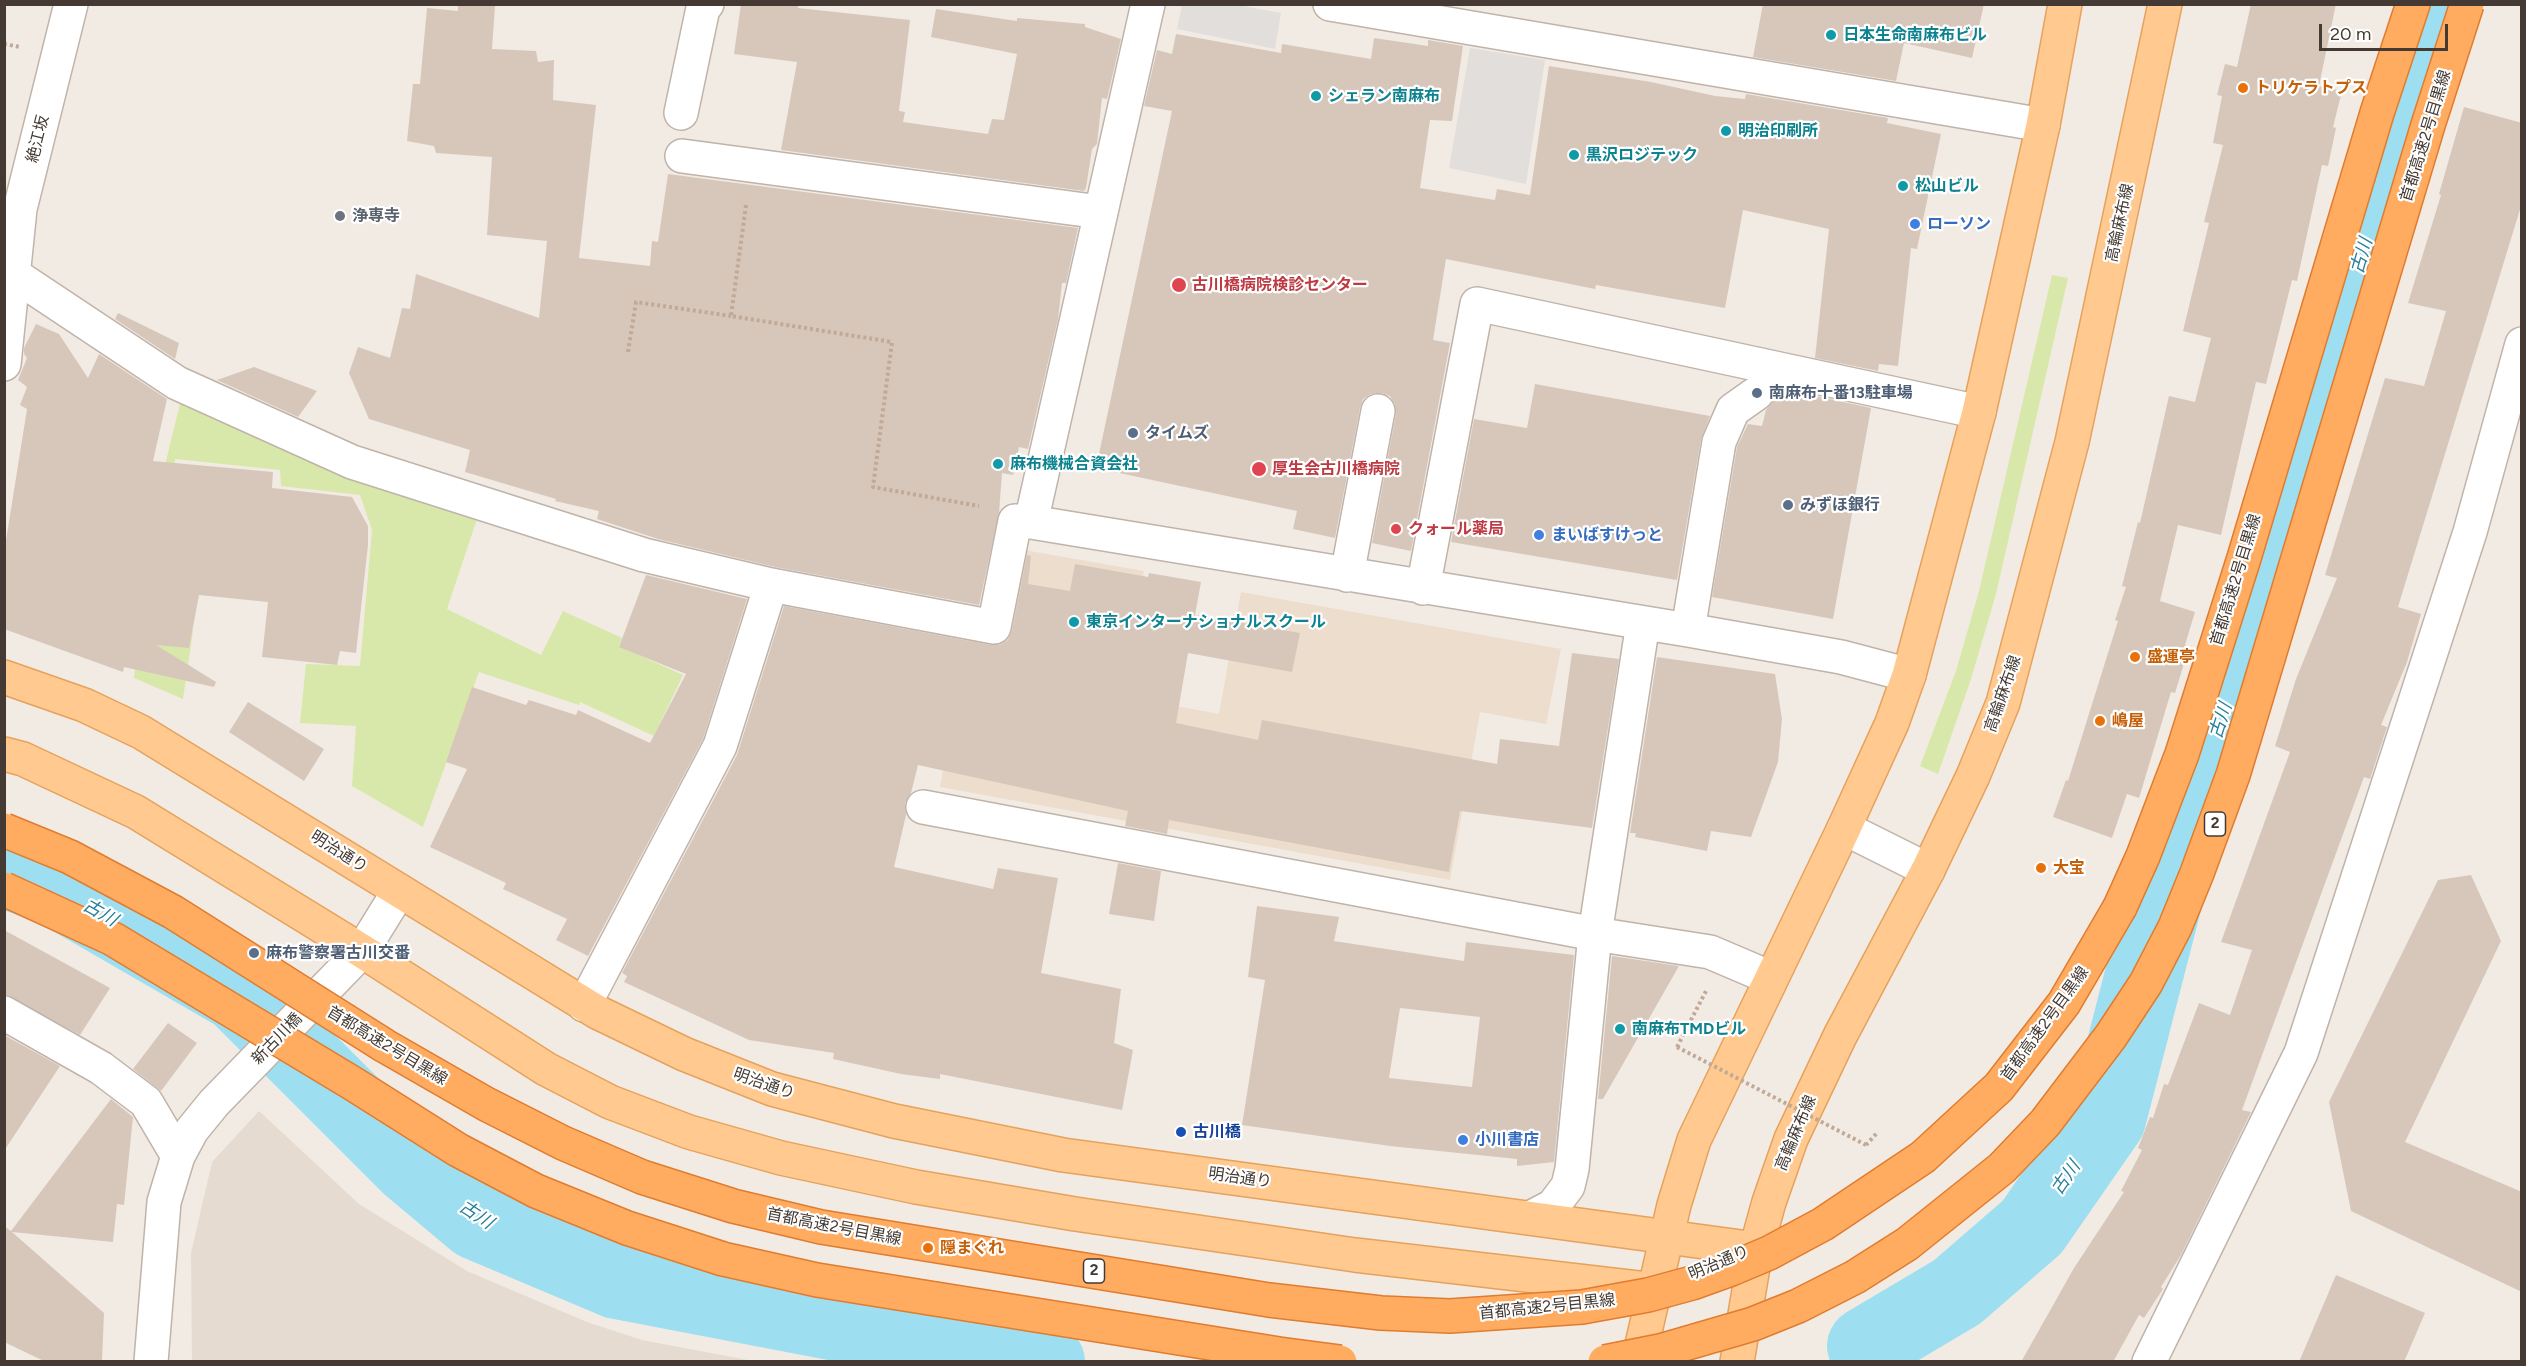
<!DOCTYPE html>
<meta charset="utf-8">
<style>
body{margin:0}
#map{position:relative;width:2526px;height:1366px;overflow:hidden;background:#f2ebe3;font-family:Figtree,sans-serif}
canvas{display:block}
.frame{position:absolute;inset:0;border:6px solid #443a33;pointer-events:none}
.scale{position:absolute;left:2319px;top:24px;width:129px;height:27px;box-sizing:border-box;border:3px solid #443a33;border-top:0;padding-left:8px;font-size:18px;line-height:21px;white-space:nowrap;color:#443a33;-webkit-text-stroke:4px #fff;paint-order:stroke}
</style>
<div id="map">
<canvas width="2526" height="1366"></canvas>
<div class="frame"></div>
<div class="scale">20 m</div>
</div>
<script>
const context = document.querySelector('canvas').getContext('2d');
context.lineJoin = 'round';
function fill(path, color) {
  context.fillStyle = color;
  context.fill(path, 'evenodd');
}
function poly(rows) {
  const path = new Path2D();
  for (const r of rows) {
    path.moveTo(r[0], r[1]);
    for (let i = 2; i < r.length; i += 2) path.lineTo(r[i], r[i + 1]);
  }
  return path;
}
function trace(path, color, width, dash) {
  context.strokeStyle = color;
  context.lineWidth = width;
  context.lineCap = dash ? 'butt' : 'round';
  context.setLineDash(dash || []);
  context.stroke(path);
}
function label(font, color, halo, rows, align = 'center') {
  context.font = font + ' Figtree,"Noto Sans JP",sans-serif';
  context.lineWidth = 4.5;
  context.setLineDash([]);
  context.textBaseline = 'middle';
  context.strokeStyle = halo;
  context.fillStyle = color;
  for (const [text, x, y, turn = 0] of rows) {
    context.save();
    context.translate(x, y);
    context.rotate((+turn || 0) * Math.PI / 180);
    context.textAlign = isNaN(turn) ? turn : align;
    if (halo) context.strokeText(text, 0, 0);
    context.fillText(text, 0, 0);
    context.restore();
  }
}
fill(poly([
 [259,1111,359,1204,467,1271,587,1322,642,1340,753,1361,192,1361,191,1253,212,1162]
]), '#e6dbd1');
fill(poly([
 [1024,550,1144,571,1122,696,1219,714,1241,592,1561,649,1546,724,1480,712,1450,880,940,787,969,631,1007,638]
]), '#ecddcc');
fill(poly([
 [2052,275,2068,278,1996,594,1971,679,1938,774,1920,766,1956,671,1979,591],
 [181,400,478,516,447,609,541,655,563,611,622,638,619,646,683,675,654,736,580,702,579,705,479,672,423,827,352,786,356,726,300,723,306,664,360,666,372,530,360,495,281,486,280,470,175,459,157,627,193,631,183,699,134,678,155,505]
]), '#d8e8aa');
fill(poly([
 [1182,5,1238,5,1281,13,1275,49,1177,29],
 [1470,48,1545,60,1526,184,1449,168]
]), '#e2dedc');
trace(poly([
 [4,869,53,886,238,993,409,1164,477,1221,617,1280,1046,1362],
 [1866,1346,1957,1292,2032,1227,2107,1119,2169,878,2296,491,2380,190,2444,4]
]), '#9ddff1', 78);
fill(poly([
 [458,4,495,6,492,49,536,51,538,62,554,60,553,100,596,105,579,258,650,266,652,241,658,242,668,174,1078,228,1066,283,1062,283,1058,319,1028,449,1019,447,1013,475,1002,473,999,513,979,605,775,567,658,539,597,519,599,511,555,501,556,499,465,472,470,450,369,419,349,373,358,347,390,358,402,308,410,309,416,274,539,318,547,241,487,235,492,157,436,153,434,146,407,141,413,84,420,84,427,8,458,11],
 [741,4,798,4,798,8,910,20,899,111,905,112,903,122,988,134,992,119,1004,120,1017,54,931,37,936,9,1017,21,1017,18,1085,24,1085,27,1121,39,1107,99,1102,98,1097,144,1092,149,1086,188,1084,191,781,150,797,62,734,54],
 [1763,4,1984,4,1972,58,1904,43,1896,81,1753,57],
 [2251,4,2336,4,2319,86,2342,91,2333,127,2336,128,2328,166,2322,165,2297,281,2292,280,2266,384,2256,382,2221,535,2178,525,2160,601,2195,612,2185,645,2189,647,2175,693,2171,692,2139,798,2127,794,2112,838,2053,817,2066,780,2068,781,2118,621,2115,620,2126,587,2122,586,2138,522,2140,523,2169,396,2195,402,2211,338,2183,331,2209,223,2204,222,2223,145,2213,143,2222,96,2217,95,2225,64,2237,67],
 [1176,34,1281,53,1282,44,1371,59,1374,38,1428,46,1428,40,1463,46,1452,121,1430,120,1420,188,1495,200,1497,189,1530,195,1549,66,1651,82,1715,96,1745,99,1746,94,1888,118,1887,123,1941,134,1917,249,1911,248,1898,366,1879,364,1878,371,1815,358,1829,229,1743,210,1725,308,1596,285,1595,289,1446,259,1433,340,1450,343,1411,551,1372,543,1396,414,1395,404,1390,396,1382,393,1371,394,1363,399,1360,408,1335,538,1293,529,1297,511,1096,468,1172,111,1144,106,1157,50,1172,54],
 [2464,107,2522,123,2522,203,2398,607,2421,614,2407,662,2381,725,2387,727,2370,779,2364,777,2242,1110,2251,1112,2181,1255,2161,1287,2163,1289,2144,1318,2139,1315,2113,1362,2021,1362,2074,1268,2124,1192,2121,1191,2142,1150,2138,1148,2150,1117,2153,1118,2164,1084,2168,1085,2199,1003,2230,1015,2252,950,2221,942,2290,752,2275,746,2296,679,2337,578,2325,575,2385,378,2424,386,2446,311,2408,303,2441,195,2439,194],
 [118,313,179,343,175,359,115,319],
 [36,324,59,334,88,378,99,354,167,399,153,461,273,472,272,488,352,497,368,526,368,545,356,653,340,651,337,665,262,657,268,602,199,595,189,648,156,645,216,682,214,687,124,667,123,672,4,629,4,553,27,409,20,405,27,387,18,380,27,358,24,354,24,348],
 [254,367,317,391,298,417,217,380],
 [1535,384,1710,416,1701,439,1677,580,1451,542,1474,419,1527,428],
 [1774,387,1871,408,1833,619,1712,597,1737,447,1748,424,1762,426,1766,410,1774,400],
 [1027,555,1031,556,1028,584,1070,591,1075,564,1148,577,1149,573,1201,582,1195,615,1300,633,1292,672,1188,653,1176,723,1258,740,1262,720,1497,764,1500,739,1559,746,1572,653,1619,659,1592,828,1460,811,1449,872,1169,820,1167,834,1125,826,1128,811,918,765,911,793,905,803,906,815,894,867,993,889,998,868,1058,878,1041,973,1121,989,1114,1043,1133,1050,1122,1110,940,1074,940,1079,901,1074,833,1059,834,1053,749,1040,624,982,627,976,622,973,737,755,784,606,991,645,1000,645,1008,640,1012,631],
 [646,575,747,599,703,739,588,956,556,940,567,919,503,889,506,883,430,847,467,769,446,762,472,687,526,705,529,700,576,715,578,710,650,743,686,674,619,647],
 [1657,657,1775,674,1782,719,1778,762,1751,837,1711,831,1707,851,1635,837,1636,833,1630,833],
 [248,702,324,749,304,781,229,732],
 [1118,863,1161,871,1154,921,1109,914],
 [2471,875,2501,941,2405,1142,2522,1192,2522,1292,2351,1211,2329,1102,2438,880],
 [1257,906,1339,917,1334,941,1464,961,1466,942,1574,955,1554,1162,1517,1166,1517,1159,1390,1146,1242,1125,1265,980,1248,977],
 [1400,1008,1480,1017,1472,1087,1389,1078],
 [4,930,110,988,80,1035,4,994],
 [1612,956,1679,966,1603,1099,1598,1099],
 [168,1023,197,1043,161,1091,133,1069],
 [4,1035,60,1066,4,1151],
 [111,1099,133,1117,124,1205,117,1204,113,1242,12,1232,104,1313,102,1362,46,1362,4,1342,4,1226,11,1231],
 [2336,1275,2425,1313,2404,1362,2299,1362]
]), '#d7c7bb');
const minor = poly([
 [1330,4,2043,125],
 [681,113,703,8,707,4],
 [682,156,1100,212],
 [4,274,13,274,177,383,352,462,644,555,771,585,994,627,1015,521,1031,522,1148,4],
 [4,364,20,209,71,4],
 [1031,522,1688,630,1841,657,1909,675],
 [1347,575,1378,411],
 [1423,588,1477,304,1979,412],
 [1688,630,1719,442,1733,410,1757,393],
 [923,807,1595,934,1710,952,1771,978],
 [1844,828,1928,870],
 [584,1005,720,746,771,585],
 [4,1013,101,1068,146,1102,178,1156],
 [1532,1217,1553,1206,1568,1186,1572,1169,1595,934,1643,623],
 [151,1362,164,1202,178,1156,192,1130,214,1103,362,951,399,891],
 [2149,1362,2301,1053,2470,532,2522,344]
]);
const major = poly([
 [4,677,84,705,141,732,597,1012,684,1054,772,1089,894,1121,1063,1155,1756,1249],
 [4,754,23,759,136,812,362,951,546,1069,610,1102,689,1132,781,1158,916,1187,1075,1214,1355,1255,1655,1290],
 [1638,1362,1674,1205,1694,1140,1844,828,1892,723,1909,675,1979,412,2043,125,2065,4],
 [1737,1362,1756,1249,1769,1202,1791,1139,1840,1036,1928,870,1973,776,2003,703,2072,442,2165,4]
]);
const highway = poly([
 [2120,907,2143,856,2182,754,2244,558,2377,113,2413,4]
]);
trace(minor, '#c0b3a9', 36);
trace(major, '#e6a25d', 36);
trace(highway, '#e07c2f', 36);
trace(poly([
 [4,44,20,47],
 [746,205,731,316,892,342,873,487,979,506],
 [628,352,636,302,731,316],
 [1677,1047,1706,991],
 [1866,1145,1878,1132]
]), '#c0a996', 4, [3, 3]);
trace(minor, '#fff', 33);
trace(major, '#ffc98f', 33);
trace(highway, '#ffac61', 33);
const highwayBridge = poly([
 [4,830,70,857,173,912,385,1046,486,1104,563,1143,642,1177,733,1206,821,1227,1269,1300,1381,1313,1450,1316,1582,1307,1648,1295,1692,1283,1731,1269,1769,1253,1823,1224,1923,1157,1999,1087,2064,1003,2120,907],
 [4,889,113,939,352,1083,458,1150,536,1191,627,1228,723,1259,817,1280,1279,1354,1340,1362],
 [1605,1362,1660,1351,1753,1324,1798,1306,1855,1277,1907,1244,2002,1168,2045,1123,2111,1036,2146,983,2175,927,2197,873,2233,775,2428,125,2467,4]
]);
trace(highwayBridge, '#e07c2f', 36, []);
trace(poly([
 [1677,1047,1866,1145]
]), '#c0a996', 4, [3, 3]);
trace(highwayBridge, '#ffac61', 33);
for (const [x, y, r, color] of [
 [1831,35,6,"#0f9aa8"],
 [2243,88,6,"#e8710a"],
 [1316,96,6,"#0f9aa8"],
 [1726,131,6,"#0f9aa8"],
 [1574,155,6,"#0f9aa8"],
 [1903,186,6,"#0f9aa8"],
 [340,216,6,"#6b7280"],
 [1915,224,6,"#3f7fe0"],
 [1179,285,8,"#e0444e"],
 [1757,393,6,"#5c6f8a"],
 [1133,433,6,"#5c6f8a"],
 [998,464,6,"#0f9aa8"],
 [1259,469,8,"#e0444e"],
 [1788,505,6,"#5c6f8a"],
 [1396,529,6,"#e0444e"],
 [1539,535,6,"#3f7fe0"],
 [1074,622,6,"#0f9aa8"],
 [2135,657,6,"#e8710a"],
 [2100,721,6,"#e8710a"],
 [2041,868,6,"#e8710a"],
 [254,953,6,"#5c6f8a"],
 [1620,1029,6,"#0f9aa8"],
 [1181,1132,6,"#1a4fb4"],
 [1463,1140,6,"#3f7fe0"],
 [928,1248,6,"#e8710a"]
]) {
  const dot = new Path2D();
  dot.arc(x, y, r, 0, 2 * Math.PI);
  context.fillStyle = color;
  context.fill(dot);
  trace(dot, '#fff', 2);
}
for (const [x, y, w] of [
 [2215,824,21],
 [1094,1271,21]
]) {
  const box = new Path2D();
  box.roundRect(x - w / 2, y - 12, w, 24, 4.5);
  context.fillStyle = '#fff';
  context.fill(box);
  trace(box, '#443a33', 1.5);
}
label('bold 15px', '#443a33', null, [
 ["2",2215,824],
 ["2",1094,1271]
]);
label('bold 16px', '#0d838f', '#fff', [
 ["日本生命南麻布ビル",1843,35],
 ["シェラン南麻布",1328,96],
 ["明治印刷所",1738,131],
 ["黒沢ロジテック",1586,155],
 ["松山ビル",1915,186],
 ["麻布機械合資会社",1010,464],
 ["東京インターナショナルスクール",1086,622],
 ["南麻布TMDビル",1632,1029]
], 'left');
label('bold 16px', '#c56008', '#fff', [
 ["トリケラトプス",2255,88],
 ["盛運亭",2147,657],
 ["嶋屋",2112,721],
 ["大宝",2053,868],
 ["隠まぐれ",940,1248]
], 'left');
label('16px', '#443a33', '#fff', [
 ["首都高速2号目黒線",2426,136,-73],
 ["絶江坂",38,139,-76],
 ["高輪麻布線",2120,223,-78],
 ["首都高速2号目黒線",2236,580,-73],
 ["高輪麻布線",2003,694,-71],
 ["明治通り",339,852,32],
 ["首都高速2号目黒線",2045,1024,-54],
 ["新古川橋",277,1039,-46],
 ["首都高速2号目黒線",387,1046,31],
 ["明治通り",764,1084,19],
 ["高輪麻布線",1796,1133,-67],
 ["明治通り",1240,1178,8],
 ["首都高速2号目黒線",834,1227,11],
 ["明治通り",1719,1263,-23],
 ["首都高速2号目黒線",1547,1307,-6]
]);
label('bold 16px', '#5b616d', '#fff', [
 ["浄専寺",352,216]
], 'left');
label('bold 16px', '#366cbe', '#fff', [
 ["ローソン",1927,224],
 ["まいばすけっと",1551,535],
 ["小川書店",1475,1140]
], 'left');
label('bold 16px', '#be3a42', '#fff', [
 ["古川橋病院検診センター",1192,285],
 ["厚生会古川橋病院",1272,469],
 ["クォール薬局",1408,529]
], 'left');
label('bold 16px', '#4e5e75', '#fff', [
 ["南麻布十番13駐車場",1769,393],
 ["タイムズ",1145,433],
 ["みずほ銀行",1800,505],
 ["麻布警察署古川交番",266,953]
], 'left');
label('bold 16px', '#164399', '#fff', [
 ["古川橋",1193,1132]
], 'left');
label('italic 18px', '#278099', '#fff', [
 ["古川",2362,256,-74],
 ["古川",2221,721,-72],
 ["古川",100,913,30],
 ["古川",2066,1178,-55],
 ["古川",476,1215,33]
]);
</script>
